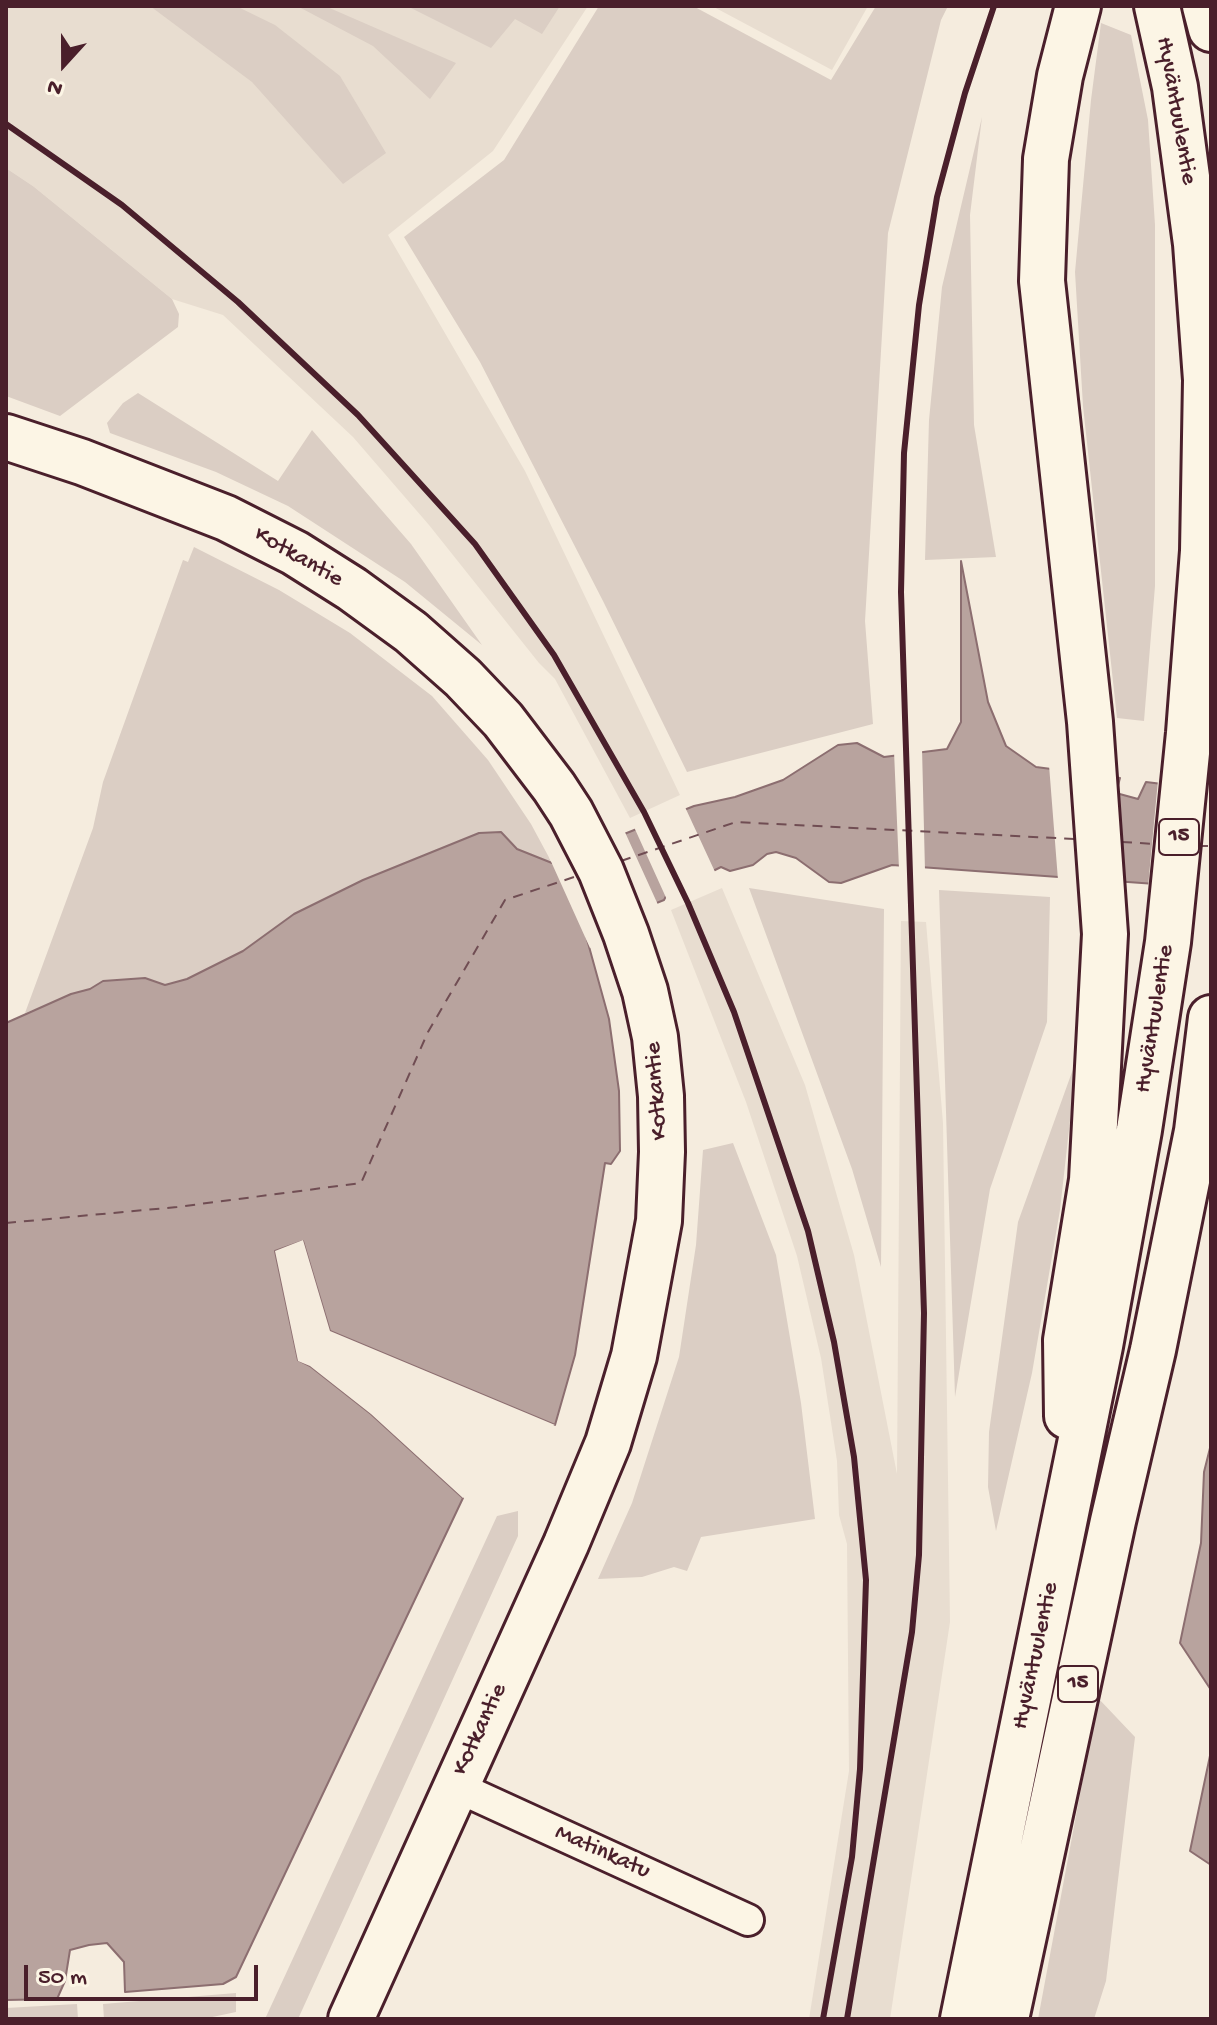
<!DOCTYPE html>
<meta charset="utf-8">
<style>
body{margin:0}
#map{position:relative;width:1217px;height:2025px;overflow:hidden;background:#f5ecde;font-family:"Gochi Hand",sans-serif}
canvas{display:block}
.frame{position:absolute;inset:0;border:8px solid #4a1f2b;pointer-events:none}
.north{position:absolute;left:24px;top:24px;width:80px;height:80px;-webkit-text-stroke:6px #fcf5e5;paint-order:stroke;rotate:201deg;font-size:22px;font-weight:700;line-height:32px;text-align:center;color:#4a1f2b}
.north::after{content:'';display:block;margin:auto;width:28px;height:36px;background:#4a1f2b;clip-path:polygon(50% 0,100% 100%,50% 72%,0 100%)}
.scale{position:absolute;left:24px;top:1965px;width:234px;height:36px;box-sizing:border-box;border:4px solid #4a1f2b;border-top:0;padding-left:10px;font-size:24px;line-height:28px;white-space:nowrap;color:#4a1f2b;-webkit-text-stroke:6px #fcf5e5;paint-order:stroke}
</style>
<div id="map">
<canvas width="1217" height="2025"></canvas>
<div class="frame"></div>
<div class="north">N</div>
<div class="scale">50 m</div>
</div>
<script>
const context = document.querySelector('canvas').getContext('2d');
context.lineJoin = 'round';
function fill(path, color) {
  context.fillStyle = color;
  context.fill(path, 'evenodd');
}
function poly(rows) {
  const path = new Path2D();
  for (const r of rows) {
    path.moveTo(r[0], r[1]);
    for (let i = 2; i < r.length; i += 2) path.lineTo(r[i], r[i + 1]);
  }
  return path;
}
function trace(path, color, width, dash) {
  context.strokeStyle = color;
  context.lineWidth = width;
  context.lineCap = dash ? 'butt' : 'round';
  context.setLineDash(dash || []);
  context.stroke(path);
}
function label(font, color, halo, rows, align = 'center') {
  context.font = font + ' "Gochi Hand",sans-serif';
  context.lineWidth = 8;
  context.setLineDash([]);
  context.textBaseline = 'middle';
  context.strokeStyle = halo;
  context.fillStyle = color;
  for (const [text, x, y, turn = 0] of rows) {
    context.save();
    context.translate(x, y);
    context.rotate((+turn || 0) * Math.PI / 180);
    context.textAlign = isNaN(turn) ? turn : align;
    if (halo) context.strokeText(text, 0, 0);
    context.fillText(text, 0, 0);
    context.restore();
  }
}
fill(poly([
 [6,6,588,6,493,151,388,235,525,471,680,795,630,818,555,679,539,663,429,525,353,437,223,315,172,299,33,186,6,168],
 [712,6,868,6,832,70],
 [722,888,805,1085,854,1255,897,1474,901,921,926,922,943,1123,950,1622,890,2019,809,2019,849,1771,847,1544,839,1515,837,1461,821,1358,797,1256,746,1102,671,910]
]), '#e8ddd0');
fill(poly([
 [150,6,236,6,275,25,340,76,386,153,343,184,252,82],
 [297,6,325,6,456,63,430,99,373,46],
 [407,6,560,6,542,34,515,19,491,48],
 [599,6,693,6,831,80,876,6,948,6,941,20,888,233,865,621,873,724,687,772,603,601,480,362,404,237,504,160],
 [1101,23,1131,35,1148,120,1155,225,1155,586,1144,721,1117,718,1083,406,1075,272,1091,100],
 [982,117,970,215,974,425,996,557,925,560,929,420,942,287],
 [6,168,33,186,172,299,179,314,178,327,60,416,6,396],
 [138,393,278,481,312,430,411,544,482,645,405,582,288,506,216,472,110,433,107,423,123,403],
 [194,547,279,590,350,633,432,696,488,760,531,824,552,863,517,849,501,832,479,833,363,880,294,914,243,951,187,979,165,985,145,978,103,981,90,989,25,1013,93,828,103,782,183,560,188,562],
 [749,888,884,909,881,1267,852,1169],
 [939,890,1050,897,1047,1022,990,1189,955,1397],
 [1077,1058,1060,1210,1032,1373,996,1531,988,1487,989,1432,1018,1222],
 [733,1143,776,1255,801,1403,815,1519,701,1537,687,1571,674,1567,642,1577,598,1579,632,1503,679,1357,696,1245,703,1150],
 [518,1511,518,1536,298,2019,265,2019,497,1516],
 [1098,1698,1135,1737,1106,1981,1094,2019,1038,2019],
 [236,1993,236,2012,203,2019,104,2019,103,2004],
 [77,2004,78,2019,6,2019,6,2008]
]), '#dbcec4');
const water = poly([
 [961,561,988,702,1006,746,1036,767,1120,778,1116,793,1138,799,1146,782,1211,790,1211,888,892,865,841,883,829,882,796,858,776,852,767,854,753,865,730,871,721,867,667,894,664,900,585,932,609,1019,619,1091,620,1151,611,1164,605,1163,575,1355,555,1425,330,1331,303,1241,275,1251,298,1360,310,1366,371,1414,463,1498,236,1977,223,1984,125,1992,124,1962,107,1943,89,1945,70,1950,65,1981,57,1999,6,2000,6,1023,71,994,90,989,103,981,145,978,165,985,187,979,243,951,294,914,363,880,479,833,501,832,517,849,552,863,694,806,735,797,783,780,838,745,857,743,884,757,947,749,961,722,961,561],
 [1211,1444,1211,1690,1180,1643,1201,1543,1204,1472,1211,1444],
 [1211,1751,1211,1865,1190,1851,1211,1751]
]);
fill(water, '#b8a39e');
trace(water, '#8c6e70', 2);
fill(poly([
 [922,748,925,871,899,869,894,751],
 [1049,765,1110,773,1118,885,1058,880],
 [1158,780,1211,786,1211,892,1148,887],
 [685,807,716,874,670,897,668,902,634,827],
 [624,830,659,907,590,934,594,946,590,948,549,857,552,859],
 [303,1240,330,1331,555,1425,551,1427,328,1334,301,1246,279,1254,301,1358,312,1363,374,1411,466,1496,463,1498,371,1414,310,1366,298,1361,275,1251]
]), '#f5ecde');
trace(poly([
 [1122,842,1155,844],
 [1198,846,1211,846],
 [621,861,736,822,1075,839],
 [6,1223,177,1207,361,1183,428,1032,505,900,580,875]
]), '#704d53', 2, [10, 8]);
const street = poly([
 [455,1786,748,1920]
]);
const secondary = poly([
 [6,437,82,462,226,518,295,553,352,589,411,632,463,678,503,720,554,787,571,813,601,871,626,934,645,991,655,1037,661,1096,662,1152,659,1221,634,1356,608,1443,566,1544,351,2019]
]);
const highway = poly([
 [1205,6,1211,29],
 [1067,1416,1066,1340,1092,1180,1105,934,1090,722,1042,281,1046,159,1060,76,1078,6],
 [963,2019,1100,1346,1139,1130,1168,942,1189,733,1203,551,1206,380,1196,244,1175,87,1157,6],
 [1006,2019,1113,1521,1153,1350,1197,1131,1211,1018]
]);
trace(street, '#4a1f2b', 36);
trace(secondary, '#4a1f2b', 50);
trace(highway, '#4a1f2b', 50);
trace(street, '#fcf5e5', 30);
trace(secondary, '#fcf5e5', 44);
trace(highway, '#fcf5e5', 44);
trace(poly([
 [6,124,122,205,238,302,358,415,475,544,554,655,644,812,688,903,734,1012,808,1231,834,1342,854,1457,866,1580,860,1769,852,1857,823,2019],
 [847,2019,912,1632,919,1555,924,1313,901,592,904,453,919,305,937,197,965,93,994,6]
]), '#4a1f2b', 6);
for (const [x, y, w] of [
 [1179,837,40],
 [1078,1684,40]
]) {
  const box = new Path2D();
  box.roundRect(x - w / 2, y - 18, w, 36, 6);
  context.fillStyle = '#fcf5e5';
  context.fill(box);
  trace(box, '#4a1f2b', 2);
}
label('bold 22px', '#4a1f2b', null, [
 ["15",1179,837],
 ["15",1078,1684]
]);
label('24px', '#4a1f2b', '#fcf5e5', [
 ["Hyväntuulentie",1175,111,80],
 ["Kotkantie",298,558,30],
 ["Hyväntuulentie",1156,1019,-81],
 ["Kotkantie",658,1091,-94],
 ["Hyväntuulentie",1037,1656,-78],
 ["Kotkantie",481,1730,-65],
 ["Matinkatu",602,1853,24]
]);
</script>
